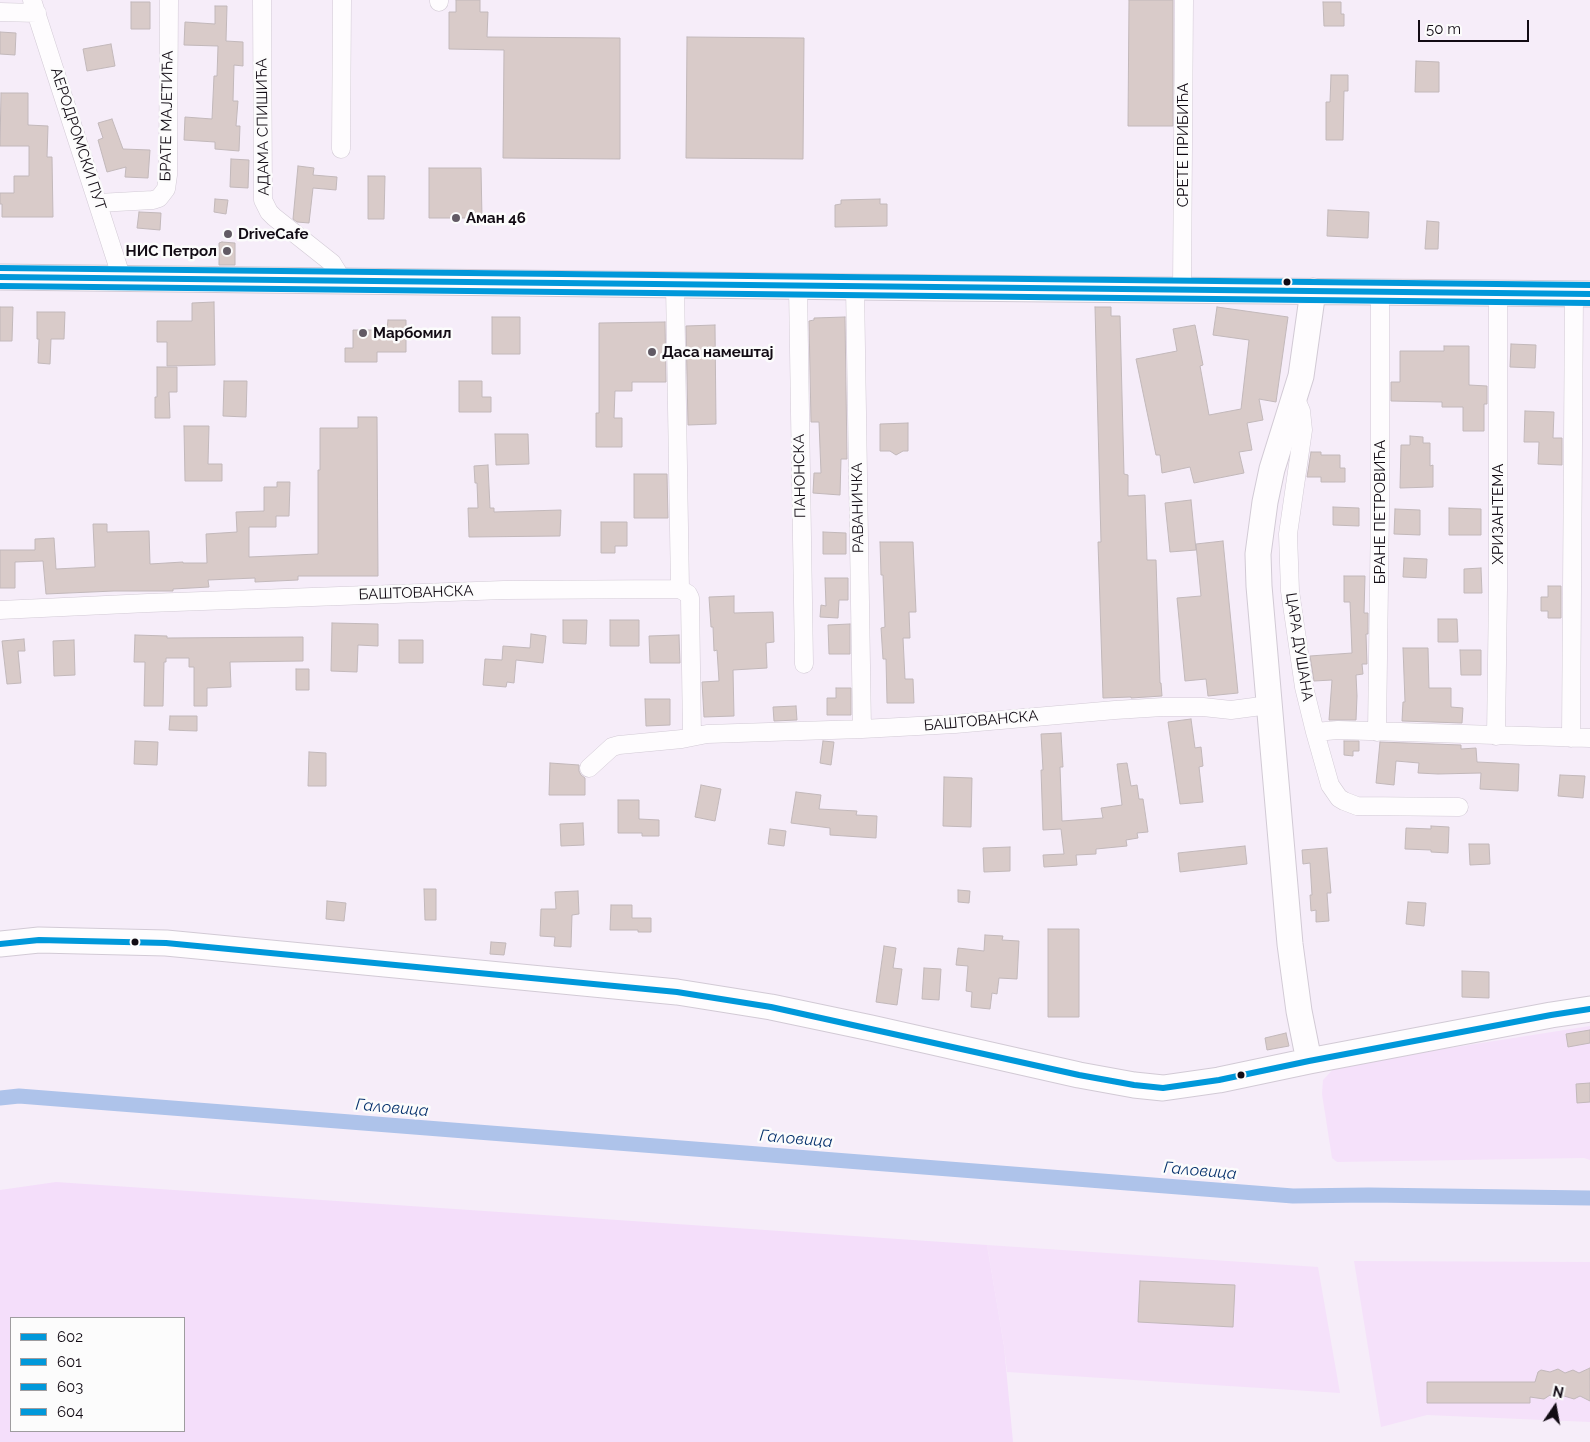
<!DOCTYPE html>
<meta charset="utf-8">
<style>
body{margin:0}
#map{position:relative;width:1590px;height:1442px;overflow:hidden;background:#f6edf9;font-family:Raleway,sans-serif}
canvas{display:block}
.legend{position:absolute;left:10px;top:1317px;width:175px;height:115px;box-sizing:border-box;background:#fcfcfc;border:1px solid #9e9c9f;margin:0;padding:6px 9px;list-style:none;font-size:15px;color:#120b14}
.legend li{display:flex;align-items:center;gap:10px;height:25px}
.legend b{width:25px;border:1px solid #9e9c9f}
.north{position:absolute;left:1530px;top:1382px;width:50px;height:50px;-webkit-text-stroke:4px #fcfcfc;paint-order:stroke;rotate:12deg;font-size:14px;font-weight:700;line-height:20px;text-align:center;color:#120b14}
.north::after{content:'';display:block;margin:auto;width:18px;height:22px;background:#120b14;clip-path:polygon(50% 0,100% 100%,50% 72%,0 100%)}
.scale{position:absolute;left:1418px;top:20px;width:111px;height:22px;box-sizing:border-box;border:2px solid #120b14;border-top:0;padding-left:6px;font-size:15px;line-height:18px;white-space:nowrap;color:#120b14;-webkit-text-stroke:4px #fcfcfc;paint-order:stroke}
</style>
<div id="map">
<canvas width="1590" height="1442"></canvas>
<ul class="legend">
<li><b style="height:6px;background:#0098da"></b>602</li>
<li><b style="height:6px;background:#0098da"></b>601</li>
<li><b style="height:6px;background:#0098da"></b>603</li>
<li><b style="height:6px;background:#0098da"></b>604</li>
</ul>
<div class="north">N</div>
<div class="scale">50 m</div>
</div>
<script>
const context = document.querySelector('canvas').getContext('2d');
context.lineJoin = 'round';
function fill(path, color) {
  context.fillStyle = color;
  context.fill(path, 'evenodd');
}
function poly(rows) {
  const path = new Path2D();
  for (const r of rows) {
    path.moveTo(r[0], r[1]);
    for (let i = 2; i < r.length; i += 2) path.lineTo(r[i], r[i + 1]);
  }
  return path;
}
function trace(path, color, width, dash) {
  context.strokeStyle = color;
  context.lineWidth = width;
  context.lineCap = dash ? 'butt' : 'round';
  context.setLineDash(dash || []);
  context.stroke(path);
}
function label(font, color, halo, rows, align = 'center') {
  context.font = font + ' Raleway,sans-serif';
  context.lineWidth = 5;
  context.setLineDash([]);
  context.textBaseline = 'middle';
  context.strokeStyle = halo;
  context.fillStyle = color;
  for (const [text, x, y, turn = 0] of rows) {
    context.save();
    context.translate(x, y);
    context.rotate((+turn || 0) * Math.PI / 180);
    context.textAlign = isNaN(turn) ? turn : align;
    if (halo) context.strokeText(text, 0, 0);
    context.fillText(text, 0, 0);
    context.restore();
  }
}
fill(poly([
 [1590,1026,1590,1160,1584,1158,1337,1162,1332,1158,1322,1094,1323,1080,1339,1063,1354,1063],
 [987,1245,1318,1267,1340,1393,1007,1372,1004,1346],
 [1354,1261,1590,1262,1590,1422,1427,1415,1381,1427]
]), '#f5e1fa');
fill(poly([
 [56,1182,987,1245,1004,1346,1013,1442,0,1442,0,1190],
 [11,1318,184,1318,184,1431,11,1431]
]), '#f4defa');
trace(poly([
 [0,1098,19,1096,1293,1196,1369,1195,1590,1198]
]), '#aec3ea', 15);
const building = poly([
 [456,0,480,0,480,12,488,12,487,37,620,38,620,159,503,158,504,50,449,49,449,12,456,12,456,0],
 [1129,0,1173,0,1173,126,1128,126,1129,0],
 [131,2,150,2,150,29,131,29,131,2],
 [1323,2,1341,2,1341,14,1344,14,1344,26,1324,26,1323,2],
 [215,6,227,6,226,41,243,42,243,66,234,65,233,101,238,101,236,126,240,126,239,151,215,149,215,142,184,140,185,117,212,119,214,76,217,76,218,46,184,45,185,22,215,24,215,6],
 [0,32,16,33,15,55,0,54,0,32],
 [687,37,804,38,803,159,686,158,687,37],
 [111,44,115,66,87,71,83,49,111,44],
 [1416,61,1439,62,1439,92,1415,92,1416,61],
 [1331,75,1348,75,1348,91,1344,91,1343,140,1326,140,1326,102,1330,102,1331,75],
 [1,93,28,93,28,125,48,126,47,157,52,157,53,217,2,217,2,204,0,204,0,193,14,193,14,176,29,176,29,146,0,146,1,93],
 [112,119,123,149,150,150,148,178,125,177,126,167,107,172,98,140,103,138,98,123,112,119],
 [231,159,249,160,248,188,230,187,231,159],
 [298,166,314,168,313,175,337,177,336,190,313,188,309,223,297,222,293,219,298,166],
 [429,168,481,168,482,218,429,218,429,168],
 [368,176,385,176,384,219,368,219,368,176],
 [215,199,228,200,226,214,214,212,215,199],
 [880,199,880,204,887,204,887,226,835,227,835,205,841,204,841,200,880,199],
 [1328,210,1369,212,1368,238,1327,236,1328,210],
 [139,212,161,213,160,230,137,228,139,212],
 [1427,221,1439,222,1438,249,1425,249,1427,221],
 [222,242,235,243,235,265,219,265,219,243,222,242],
 [214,302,215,365,167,366,167,342,157,342,157,321,192,321,192,303,214,302],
 [0,307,13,307,12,341,0,341,0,307],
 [1095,307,1111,307,1111,316,1120,316,1124,474,1128,475,1128,496,1145,495,1147,560,1156,560,1160,683,1161,683,1162,696,1131,698,1131,697,1103,698,1098,542,1101,542,1095,307],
 [1217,307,1288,317,1276,402,1259,399,1263,420,1247,423,1252,450,1239,452,1244,473,1194,483,1190,467,1162,473,1160,455,1156,455,1136,359,1177,351,1173,329,1195,325,1203,365,1200,366,1209,415,1241,409,1249,340,1213,335,1217,307],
 [37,312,65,312,64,339,51,339,50,364,38,363,39,339,37,339,37,312],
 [492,317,520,317,520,354,492,354,492,317],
 [845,317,847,459,841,459,840,495,813,493,814,473,821,473,819,422,811,422,809,321,814,320,814,318,845,317],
 [388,320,406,320,406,352,377,352,377,362,345,362,345,348,353,348,353,330,387,330,388,320],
 [665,322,666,382,632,382,632,391,615,391,614,418,622,418,622,447,596,447,596,413,599,413,599,323,665,322],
 [715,325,716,424,688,425,686,326,715,325],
 [1511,344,1536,345,1535,368,1510,367,1511,344],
 [1444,346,1469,346,1469,385,1487,386,1487,404,1484,404,1484,431,1463,431,1463,407,1442,407,1442,402,1391,401,1391,382,1400,382,1400,351,1444,351,1444,346],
 [157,367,177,367,177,392,169,392,170,418,155,418,155,397,157,397,157,367],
 [224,381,247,381,246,417,223,416,224,381],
 [459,381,482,381,482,397,491,397,491,412,459,412,459,381],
 [1525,411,1554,412,1553,438,1562,438,1562,465,1538,464,1539,442,1524,442,1525,411],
 [358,417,377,417,378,576,298,576,298,580,255,582,255,578,208,580,209,587,173,589,173,591,114,591,46,594,43,561,15,562,15,588,0,588,0,550,35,550,35,539,54,538,56,569,95,567,93,524,107,524,107,532,149,531,150,564,183,562,183,563,207,563,206,534,237,532,236,512,264,511,264,487,277,487,277,482,290,482,289,516,276,516,276,527,249,527,249,557,318,554,318,470,320,470,320,428,358,428,358,417],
 [908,423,908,451,903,451,896,455,890,451,880,451,880,424,908,423],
 [184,426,209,426,208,464,222,464,222,481,185,481,184,426],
 [495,434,528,434,529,464,496,465,495,434],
 [1410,436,1423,437,1423,443,1430,443,1430,466,1433,465,1433,487,1400,488,1401,445,1410,445,1410,436],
 [1311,452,1321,452,1321,455,1340,455,1340,468,1345,468,1345,482,1321,482,1321,477,1307,477,1311,452],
 [488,465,490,508,494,508,494,512,561,510,560,536,469,537,468,508,478,508,477,483,475,483,474,466,488,465],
 [634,474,667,474,668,518,634,518,634,474],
 [1191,500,1196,550,1170,552,1165,503,1191,500],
 [1333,507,1359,508,1359,526,1333,525,1333,507],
 [1449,508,1481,509,1481,535,1449,535,1449,508],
 [1395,509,1420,510,1420,535,1394,534,1395,509],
 [601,522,627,522,627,546,615,546,615,553,601,553,601,522],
 [823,532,846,533,846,554,823,554,823,532],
 [1223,541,1238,693,1208,696,1206,679,1185,681,1177,598,1201,596,1196,544,1223,541],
 [880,542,913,542,916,612,909,612,910,638,903,638,905,679,913,679,914,703,887,703,886,659,883,659,881,628,885,627,883,575,881,575,880,542],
 [1404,558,1427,559,1426,578,1403,577,1404,558],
 [1481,568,1482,593,1464,593,1464,569,1481,568],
 [1344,576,1365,576,1364,613,1368,613,1368,634,1366,634,1367,664,1362,664,1363,674,1356,675,1357,696,1356,720,1329,720,1332,680,1314,681,1310,656,1352,653,1350,602,1344,602,1344,576],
 [825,578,848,578,848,600,839,600,838,618,820,617,821,605,826,606,825,578],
 [1548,586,1561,586,1561,618,1548,618,1548,611,1541,611,1541,597,1548,597,1548,586],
 [734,596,734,613,773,612,774,642,766,643,767,668,733,670,734,716,704,717,702,682,719,681,717,650,714,651,713,627,711,627,709,597,734,596],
 [1438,619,1457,619,1458,642,1438,642,1438,619],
 [563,620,587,620,586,644,563,643,563,620],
 [610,620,639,620,639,646,610,646,610,620],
 [332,623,378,624,378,646,358,645,357,672,331,671,332,623],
 [850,624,850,654,829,654,828,625,850,624],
 [531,634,546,636,543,663,516,660,514,683,507,682,506,687,483,685,485,659,502,660,503,646,530,648,531,634],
 [135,635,167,636,167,638,303,637,303,661,230,662,231,687,207,688,207,706,194,706,194,667,189,667,189,658,166,658,166,662,164,662,163,706,144,706,145,662,134,662,135,635],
 [679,635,680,663,650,663,649,636,679,635],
 [24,639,25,651,18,651,21,683,7,684,2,641,24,639],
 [74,640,75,675,54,676,53,641,74,640],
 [399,640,423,640,423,663,399,663,399,640],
 [1403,648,1428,648,1429,688,1451,688,1451,707,1463,708,1462,723,1402,721,1403,702,1405,702,1403,648],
 [1460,650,1481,650,1481,675,1461,675,1460,650],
 [296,669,309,669,309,690,296,690,296,669],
 [836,688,851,688,851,715,827,715,827,698,836,698,836,688],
 [645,699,670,699,670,725,646,726,645,699],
 [796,706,797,720,774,721,773,707,796,706],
 [170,716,197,716,197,731,169,730,170,716],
 [1191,719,1195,748,1201,747,1203,766,1199,767,1203,802,1180,804,1168,722,1191,719],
 [1061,733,1063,767,1060,767,1062,821,1103,818,1101,808,1122,805,1117,764,1127,763,1131,786,1137,785,1139,799,1143,799,1148,832,1137,833,1138,838,1126,840,1127,846,1096,849,1096,854,1076,855,1077,865,1044,867,1043,855,1064,854,1061,829,1043,830,1041,770,1043,770,1041,734,1061,733],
 [135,741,158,742,157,765,134,764,135,741],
 [823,741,834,742,831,765,820,763,823,741],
 [1344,741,1359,741,1359,751,1353,751,1353,756,1344,755,1344,741],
 [1380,742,1461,745,1461,749,1476,748,1477,762,1519,764,1518,791,1480,789,1481,773,1438,774,1418,773,1419,763,1396,761,1394,785,1376,783,1380,742],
 [309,752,326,753,326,786,308,786,309,752],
 [550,763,579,765,579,771,581,775,585,778,585,795,549,795,550,763],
 [1560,775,1585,776,1583,798,1558,796,1560,775],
 [944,777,972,778,971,827,943,826,944,777],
 [701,785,721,789,715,821,695,817,701,785],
 [796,792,821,795,819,809,857,811,856,815,877,816,876,838,830,835,830,828,791,823,796,792],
 [618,800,639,800,639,819,659,820,659,836,642,836,642,833,618,833,618,800],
 [583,823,584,845,561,846,560,824,583,823],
 [1431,826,1449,827,1448,853,1431,852,1431,850,1405,849,1406,828,1431,829,1431,826],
 [770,829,786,831,784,846,768,844,770,829],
 [1469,844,1489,844,1490,864,1470,865,1469,844],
 [1245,846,1247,864,1180,872,1178,853,1245,846],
 [1010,847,1010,871,984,872,983,848,1010,847],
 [1327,848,1331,893,1327,893,1329,921,1316,922,1316,910,1311,911,1310,895,1312,895,1310,863,1303,864,1302,850,1327,848],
 [424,889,436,889,436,920,425,920,424,889],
 [958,890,970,891,969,903,958,902,958,890],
 [578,891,579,914,572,915,571,947,554,946,555,937,540,936,541,909,556,909,555,892,578,891],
 [327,901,346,903,344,921,326,919,327,901],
 [1408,902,1426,903,1424,926,1406,924,1408,902],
 [611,905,632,905,632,918,651,918,651,932,638,932,638,930,610,930,611,905],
 [1048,929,1079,929,1079,1017,1048,1017,1048,929],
 [985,935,1003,936,1002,940,1019,941,1017,979,999,978,997,994,992,993,990,1009,971,1007,972,992,966,991,968,966,956,965,958,948,984,951,985,935],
 [491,942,506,943,504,955,490,954,491,942],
 [884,946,896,948,893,968,902,969,897,1005,876,1002,884,946],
 [924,968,941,969,939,1000,922,999,924,968],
 [1462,971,1489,972,1489,998,1462,997,1462,971],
 [1590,1030,1590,1043,1568,1047,1566,1034,1590,1030],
 [1286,1033,1289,1046,1267,1050,1265,1038,1286,1033],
 [1590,1083,1590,1102,1577,1103,1576,1084,1590,1083],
 [1140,1281,1235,1285,1233,1327,1138,1322,1140,1281],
 [1590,1368,1590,1401,1580,1396,1574,1399,1564,1396,1556,1399,1550,1395,1544,1399,1530,1397,1530,1403,1427,1403,1427,1382,1535,1382,1538,1372,1541,1370,1550,1372,1558,1369,1565,1373,1573,1370,1579,1373,1590,1368]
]);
fill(building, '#d9cbc9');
trace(building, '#c2b8ba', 1);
const street = poly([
 [32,0,122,279],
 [262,0,263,200,269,212,274,217,332,263,337,271,341,281],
 [439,2,439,0],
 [0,12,37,13],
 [341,149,342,0],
 [98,203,153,200,159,198,166,189,168,175,169,0],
 [675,285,680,589],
 [798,287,804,664],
 [855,287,862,729],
 [1182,290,1184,0],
 [1295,397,1301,411,1303,430,1288,534,1290,591,1304,687,1315,732,1330,785,1339,798,1344,801,1357,806,1459,807],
 [0,610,148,603,504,590,680,589,688,594,690,598,692,736],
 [1315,732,1338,730,1590,738],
 [1377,732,1380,509,1380,291],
 [1496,736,1498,589,1498,293],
 [1571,738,1574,294],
 [589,768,612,747,619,745,682,739,707,734,862,729,955,724,1115,710,1163,707,1203,707,1231,710,1269,705]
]);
const secondary = poly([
 [0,277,943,288,1590,294],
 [0,944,39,940,166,943,677,992,771,1007,871,1028,1079,1075,1134,1085,1163,1088,1219,1080,1309,1061,1551,1015,1590,1009],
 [1309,1061,1299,1011,1290,944,1259,586,1258,554,1265,502,1272,469,1301,376,1313,291]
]);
trace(street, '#d2cad5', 19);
trace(secondary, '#d2cad5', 27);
trace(street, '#fefcfe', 18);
trace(secondary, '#fefcfe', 25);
trace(poly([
 [0,944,39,940,166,943,677,992,771,1007,1079,1075,1134,1085,1163,1088,1219,1080,1309,1061,1551,1015,1590,1009]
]), '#0098da', 6);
trace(poly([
 [0,277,1590,294]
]), '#0098da', 6);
trace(poly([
 [0,286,1590,303]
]), '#0098da', 6);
trace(poly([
 [0,268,1590,285]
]), '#0098da', 6);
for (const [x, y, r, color] of [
 [456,218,5,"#625a64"],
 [228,234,5,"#625a64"],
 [227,251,5,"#625a64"],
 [1287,282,4.5,"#120b14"],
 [363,333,5,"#625a64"],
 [652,352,5,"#625a64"],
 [135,942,4.5,"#120b14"],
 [1241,1075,4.5,"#120b14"]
]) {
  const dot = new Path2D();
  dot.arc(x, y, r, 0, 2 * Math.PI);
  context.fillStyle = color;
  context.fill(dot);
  trace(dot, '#fcfcfc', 2);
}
label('15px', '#120b14', '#fcfcfc', [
 ["БРАТЕ МАЈЕТИЋА",167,116,-89],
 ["АДАМА СПИШИЋА",263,127,-91],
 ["АЕРОДРОМСКИ ПУТ",78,139,72],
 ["СРЕТЕ ПРИБИЋА",1183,145,-90],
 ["ПАНОНСКА",800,476,-91],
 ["РАВАНИЧКА",858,508,-91],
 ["БРАНЕ ПЕТРОВИЋА",1380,512,-90],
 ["ХРИЗАНТЕМА",1498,514,-90],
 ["БАШТОВАНСКА",416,593,-2],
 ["ЦАРА ДУШАНА",1299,647,81],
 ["БАШТОВАНСКА",981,721,-5]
]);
label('bold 15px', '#120b14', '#fcfcfc', [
 ["Аман 46",466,218],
 ["DriveCafe",238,234],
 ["НИС Петрол",217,251,"right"],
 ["Марбомил",373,333],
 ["Даса намештај",662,352]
], 'left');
label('italic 16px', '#08336e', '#fcfcfc', [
 ["Галовица",392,1108,5],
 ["Галовица",796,1139,5],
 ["Галовица",1200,1171,5]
]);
</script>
